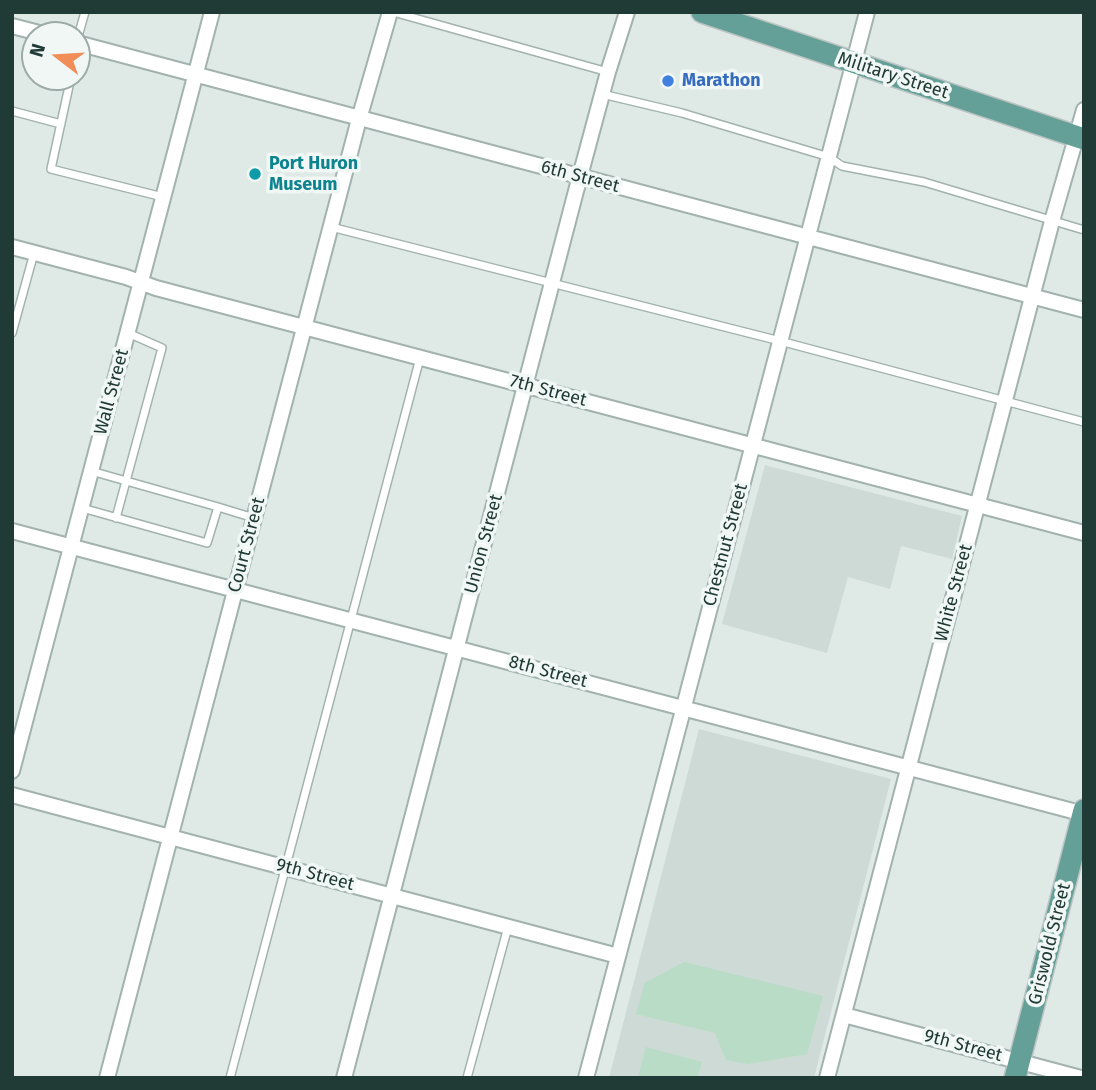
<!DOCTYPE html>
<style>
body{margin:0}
#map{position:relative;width:1096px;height:1090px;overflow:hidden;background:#dfeae7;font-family:"Fira Sans",sans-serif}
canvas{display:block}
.frame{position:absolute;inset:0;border:14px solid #203a36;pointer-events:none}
.north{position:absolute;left:21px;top:21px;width:70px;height:70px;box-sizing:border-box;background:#f0f7f4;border:2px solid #9daba8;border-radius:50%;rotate:287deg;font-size:19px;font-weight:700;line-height:28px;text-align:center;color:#203a36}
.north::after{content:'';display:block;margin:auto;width:24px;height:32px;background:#f18d57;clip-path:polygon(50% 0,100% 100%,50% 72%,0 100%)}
</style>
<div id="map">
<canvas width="1096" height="1090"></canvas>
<div class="frame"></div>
<div class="north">N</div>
</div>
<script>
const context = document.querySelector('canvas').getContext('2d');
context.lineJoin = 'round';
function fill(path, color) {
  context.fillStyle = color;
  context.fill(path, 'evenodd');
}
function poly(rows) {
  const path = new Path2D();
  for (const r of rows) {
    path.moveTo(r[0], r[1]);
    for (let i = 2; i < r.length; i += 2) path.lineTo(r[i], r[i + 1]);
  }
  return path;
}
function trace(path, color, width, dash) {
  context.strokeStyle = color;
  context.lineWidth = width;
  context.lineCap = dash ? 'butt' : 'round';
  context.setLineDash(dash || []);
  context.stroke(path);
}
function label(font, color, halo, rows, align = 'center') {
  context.font = font + ' "Fira Sans",sans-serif';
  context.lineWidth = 7;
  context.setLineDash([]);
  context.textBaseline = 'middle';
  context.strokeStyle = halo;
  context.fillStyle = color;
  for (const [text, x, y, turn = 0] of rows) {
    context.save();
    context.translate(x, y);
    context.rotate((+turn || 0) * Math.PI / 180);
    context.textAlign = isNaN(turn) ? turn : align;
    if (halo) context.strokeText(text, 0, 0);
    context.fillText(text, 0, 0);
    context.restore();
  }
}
fill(poly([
 [765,465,962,516,952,559,901,546,890,589,848,577,827,653,722,624],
 [699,729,891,779,814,1078,609,1078]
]), '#cddad6');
fill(poly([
 [684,962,823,996,807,1054,748,1064,726,1060,715,1033,636,1014,645,983],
 [646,1047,702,1062,697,1078,638,1078]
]), '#b8dcc5');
const lane = poly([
 [393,12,608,72],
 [77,40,85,12],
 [71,77,51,169,163,197],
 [602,94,682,113,829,157,842,166,924,182,1084,230],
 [12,111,61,124],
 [331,227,780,341,1084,422],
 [12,333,34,253],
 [218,507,254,518],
 [82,508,207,543,218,507,91,471],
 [116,518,162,348,128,333],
 [230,1078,420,358],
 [467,1078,508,927]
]);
const street = poly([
 [12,26,47,35],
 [77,43,1084,310],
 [12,247,126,277,156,288,1084,533],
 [12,531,1084,814],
 [12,771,212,12],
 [12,795,618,956],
 [844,1015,1081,1078],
 [107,1078,359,119,390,12],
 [344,1078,576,191,608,72,627,12],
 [586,1078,867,12],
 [827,1078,1052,221,1084,110]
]);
const primary = poly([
 [702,12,1084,139],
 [1015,1078,1084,810]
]);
trace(lane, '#a2b2ae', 10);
trace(street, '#a2b2ae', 18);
trace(primary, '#bcc4c3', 24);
trace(lane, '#fff', 7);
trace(street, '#fff', 14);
trace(primary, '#64a097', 21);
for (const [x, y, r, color] of [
 [668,81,7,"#3f7fe0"],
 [255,174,7,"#0f9aa8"]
]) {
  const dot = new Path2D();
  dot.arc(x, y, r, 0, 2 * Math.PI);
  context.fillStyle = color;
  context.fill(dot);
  trace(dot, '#f0f7f4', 2.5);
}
label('18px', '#203a36', '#f0f7f4', [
 ["Military Street",893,76,18],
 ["6th Street",580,177,15],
 ["7th Street",548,391,15],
 ["Wall Street",112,392,-75],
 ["Union Street",484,544,-75],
 ["Court Street",247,545,-75],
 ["Chestnut Street",726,545,-75],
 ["White Street",954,593,-75],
 ["8th Street",548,672,15],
 ["9th Street",315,875,15],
 ["Griswold Street",1050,944,-76],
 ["9th Street",963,1046,15]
]);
label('bold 18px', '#366cbe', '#f0f7f4', [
 ["Marathon",682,81]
], 'left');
label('bold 18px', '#0d838f', '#f0f7f4', [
 ["Port Huron",269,164],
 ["Museum",269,185]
], 'left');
</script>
